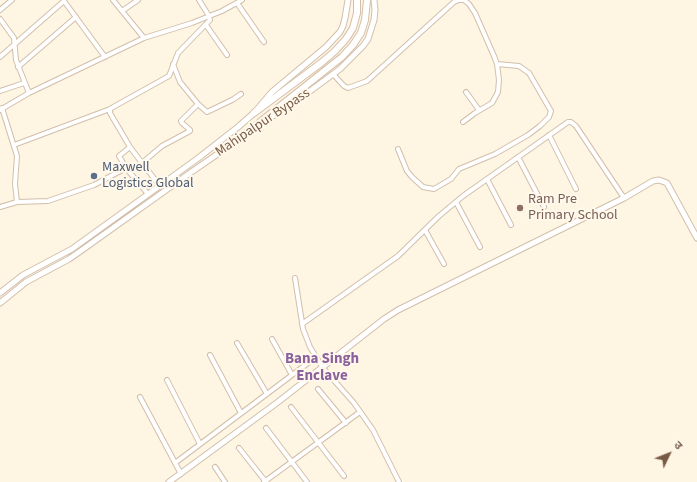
<!DOCTYPE html>
<meta charset="utf-8">
<style>
body{margin:0}
#map{position:relative;width:697px;height:482px;overflow:hidden;background:#fef5e3;font-family:"Source Sans 3","Noto Sans Devanagari",sans-serif}
canvas{display:block}
.north{position:absolute;left:649px;top:434px;width:40px;height:40px;-webkit-text-stroke:3px #fff8eb;paint-order:stroke;rotate:47deg;font-size:11px;font-weight:700;line-height:16px;text-align:center;color:#785b47}
.north::after{content:'';display:block;margin:auto;width:14px;height:18px;background:#785b47;clip-path:polygon(50% 0,100% 100%,50% 72%,0 100%)}
</style>
<div id="map">
<canvas width="697" height="482"></canvas>
<div class="north">उ</div>
</div>
<script>
const context = document.querySelector('canvas').getContext('2d');
context.lineJoin = 'round';
function poly(rows) {
  const path = new Path2D();
  for (const r of rows) {
    path.moveTo(r[0], r[1]);
    for (let i = 2; i < r.length; i += 2) path.lineTo(r[i], r[i + 1]);
  }
  return path;
}
function trace(path, color, width, dash) {
  context.strokeStyle = color;
  context.lineWidth = width;
  context.lineCap = dash ? 'butt' : 'round';
  context.setLineDash(dash || []);
  context.stroke(path);
}
function label(font, color, halo, rows, align = 'center') {
  context.font = font + ' "Source Sans 3",sans-serif';
  context.lineWidth = 4;
  context.setLineDash([]);
  context.textBaseline = 'middle';
  context.strokeStyle = halo;
  context.fillStyle = color;
  for (const [text, x, y, turn = 0] of rows) {
    context.save();
    context.translate(x, y);
    context.rotate((+turn || 0) * Math.PI / 180);
    context.textAlign = isNaN(turn) ? turn : align;
    if (halo) context.strokeText(text, 0, 0);
    context.fillText(text, 0, 0);
    context.restore();
  }
}
const minor = poly([
 [113,0,144,38],
 [199,0,209,16,210,20,178,53,169,76,115,106,110,109,110,113,130,147,142,163,162,146,190,131,190,130,182,123,181,121,198,104,207,112,232,100,241,94],
 [460,0,464,0,469,4,475,13,494,56,497,64,499,80,498,92,492,103,475,113,463,122],
 [237,3,264,42],
 [0,10,12,0],
 [122,11,138,0],
 [0,19,14,38,16,60,29,93],
 [206,25,227,55],
 [0,57,64,1,105,57],
 [173,64,180,82,198,104],
 [18,67,76,17],
 [333,74,344,86,348,88,367,81,454,2,459,0],
 [0,91,24,83],
 [466,92,479,110],
 [2,108,17,156,15,184,17,202,48,201,94,185,126,168,148,194],
 [0,110,29,93,144,38,192,23,222,11,242,0],
 [549,135,576,189],
 [14,145,110,109],
 [398,149,407,171,412,177,423,187,434,189,451,179,459,169,495,154,528,135,540,126,549,117,551,111,529,73,519,66,497,64],
 [518,157,544,207],
 [126,168,119,156,130,147],
 [146,168,160,186],
 [487,179,511,225],
 [456,202,480,247],
 [0,207,17,202],
 [425,230,444,264],
 [295,278,303,329,310,347,323,368,354,403,373,430,399,482],
 [302,324,398,256,439,216,463,196,568,122,571,122,576,126,624,198],
 [272,339,292,375],
 [237,343,267,394],
 [210,355,241,413],
 [167,380,200,444],
 [318,389,346,423],
 [140,397,181,474],
 [291,407,344,476],
 [266,428,307,482],
 [239,448,266,482],
 [175,463,316,357],
 [215,467,225,482],
 [264,482,360,412]
]);
const tertiary = poly([
 [0,293,23,275,72,249,197,159,238,127,254,113,272,92,326,47,340,32,343,26,345,18,348,0],
 [0,303,26,282,69,259,82,250,190,173,222,151,260,122,283,111,340,69,363,46,368,39,374,20,375,10,374,0],
 [169,482,278,402,384,319,398,310,624,198,653,181,659,180,667,183,697,238]
]);
const secondary = poly([
 [254,113,321,63,334,52,346,39,353,28,357,13,357,0],
 [260,122,342,57,353,45,361,33,365,20,367,0]
]);
trace(minor, '#d2bfab', 6);
trace(tertiary, '#d2bfab', 7);
trace(secondary, '#d6bfa8', 8);
trace(minor, '#fff', 4);
trace(tertiary, '#fff', 5);
trace(secondary, '#fff', 6);
for (const [x, y, r, color] of [
 [94,176,4,"#5c6f8a"],
 [520,208,4,"#8d6e63"]
]) {
  const dot = new Path2D();
  dot.arc(x, y, r, 0, 2 * Math.PI);
  context.fillStyle = color;
  context.fill(dot);
  trace(dot, '#fff8eb', 1.5);
}
label('14px', '#785b47', '#fff8eb', [
 ["Mahipalpur Bypass",263,123,-34]
]);
label('14px', '#4e5e75', '#fff8eb', [
 ["Maxwell",102,168],
 ["Logistics Global",102,184]
], 'left');
label('14px', '#785e54', '#fff8eb', [
 ["Ram Pre",528,200],
 ["Primary School",528,216]
], 'left');
label('bold 15px', '#8b629d', '#fff8eb', [
 ["Bana Singh",322,360],
 ["Enclave",322,377]
]);
</script>
